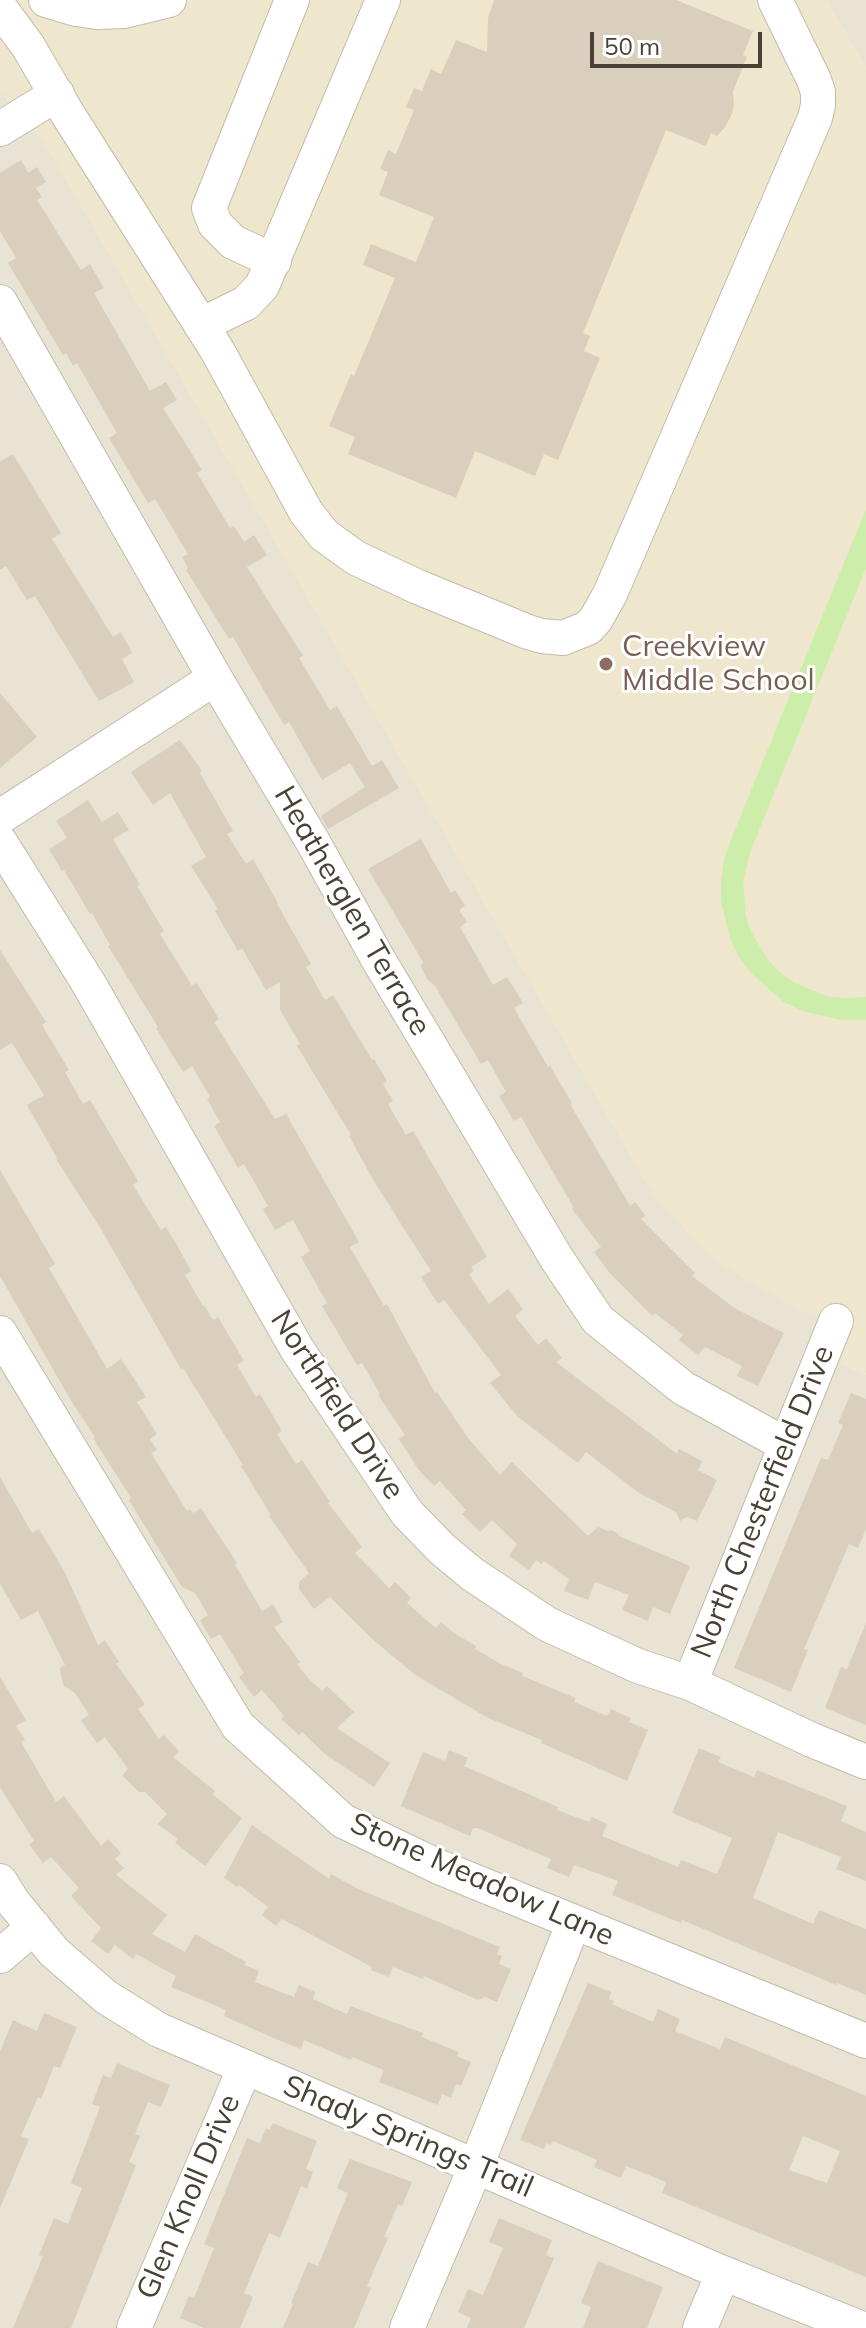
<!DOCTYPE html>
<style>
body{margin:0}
#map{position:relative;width:866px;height:2328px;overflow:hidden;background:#f4f0e5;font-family:Mulish,sans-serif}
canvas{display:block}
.scale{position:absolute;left:590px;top:32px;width:172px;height:36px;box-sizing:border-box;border:4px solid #484134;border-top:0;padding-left:10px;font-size:24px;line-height:28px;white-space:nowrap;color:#484134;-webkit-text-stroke:6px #fff;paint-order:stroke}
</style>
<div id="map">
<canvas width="866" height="2328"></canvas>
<div class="scale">50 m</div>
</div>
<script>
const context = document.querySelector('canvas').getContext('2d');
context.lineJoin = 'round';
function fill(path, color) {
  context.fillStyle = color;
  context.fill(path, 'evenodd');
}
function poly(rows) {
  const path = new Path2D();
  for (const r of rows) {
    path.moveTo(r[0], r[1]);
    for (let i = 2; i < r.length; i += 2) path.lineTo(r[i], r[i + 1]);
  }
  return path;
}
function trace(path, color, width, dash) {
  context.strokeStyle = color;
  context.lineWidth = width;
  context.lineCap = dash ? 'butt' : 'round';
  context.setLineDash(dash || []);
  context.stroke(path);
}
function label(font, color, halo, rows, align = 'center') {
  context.font = font + ' Mulish,sans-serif';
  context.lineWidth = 6;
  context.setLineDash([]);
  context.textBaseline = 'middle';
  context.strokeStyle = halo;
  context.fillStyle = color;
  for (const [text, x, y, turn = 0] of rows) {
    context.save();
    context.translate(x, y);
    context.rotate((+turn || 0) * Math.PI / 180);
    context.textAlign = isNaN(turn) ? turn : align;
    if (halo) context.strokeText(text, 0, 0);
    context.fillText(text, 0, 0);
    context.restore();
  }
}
fill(poly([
 [826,0,866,0,866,68],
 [0,91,42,139,850,1330,837,1362,866,1375,866,2328,0,2328]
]), '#e9e3d3');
fill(poly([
 [0,0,826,0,866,68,866,1375,836,1362,850,1330,796,1309,710,1258,650,1190,42,139,0,91]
]), '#efe6ce');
fill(poly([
 [866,509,866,568,751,850,743,882,746,916,751,932,769,961,781,973,795,983,826,996,843,998,866,997,866,1020,842,1020,802,1011,784,1002,753,975,740,959,731,941,721,901,721,881,724,861,730,842]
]), '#cdedaa');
fill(poly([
 [494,0,676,0,753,31,743,55,747,57,733,91,734,105,731,116,725,127,717,136,711,133,706,146,666,130,583,333,590,336,584,351,600,358,558,460,544,454,535,476,475,451,456,498,348,454,355,437,329,426,351,374,354,376,395,278,363,265,371,244,416,262,434,217,379,195,388,172,380,169,388,150,396,154,414,110,406,107,414,88,422,91,431,69,441,74,456,40,487,52,488,18],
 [21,160,28,173,37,167,46,182,36,188,42,197,37,200,81,270,90,264,104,288,94,293,150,391,166,382,177,400,163,408,202,470,197,473,230,528,234,526,244,542,254,535,267,555,247,567,303,656,299,658,330,710,337,706,372,766,382,760,399,788,328,829,321,816,365,787,350,763,322,780,289,722,284,725,233,637,229,639,186,570,188,568,182,557,188,554,155,499,148,503,109,438,117,433,77,363,73,366,66,353,63,355,8,263,16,258,0,231,0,173],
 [13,454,61,533,52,539,113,637,121,632,132,653,122,659,134,682,99,701,35,596,27,600,6,566,0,570,0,462],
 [0,693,37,737,0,768],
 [180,740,202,771,200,773,233,831,227,834,246,864,253,859,278,903,277,904,311,964,306,967,325,1000,333,995,372,1060,374,1059,387,1081,383,1084,393,1101,388,1104,406,1135,413,1131,487,1257,471,1267,474,1271,469,1274,489,1304,508,1289,523,1309,515,1316,538,1345,546,1338,562,1358,556,1362,677,1454,679,1449,702,1461,698,1470,717,1480,697,1521,687,1517,680,1521,676,1512,639,1493,586,1452,578,1463,518,1417,490,1383,501,1375,444,1300,438,1304,421,1277,431,1271,375,1183,349,1136,351,1135,297,1046,300,1044,280,1010,280,982,266,990,242,948,238,951,215,911,218,909,191,866,206,857,170,793,153,805,131,772],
 [88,800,102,822,118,812,129,830,113,839,140,885,137,886,164,931,160,934,192,986,197,983,219,1019,214,1022,275,1119,286,1114,359,1242,350,1247,384,1306,387,1304,435,1393,437,1392,468,1438,500,1475,512,1462,588,1536,598,1527,608,1531,611,1530,617,1533,619,1536,690,1566,670,1614,653,1607,648,1621,622,1610,629,1595,595,1582,588,1600,564,1591,569,1579,544,1561,541,1564,536,1560,529,1570,509,1556,517,1544,492,1520,480,1532,462,1514,466,1510,440,1481,434,1486,418,1469,399,1439,405,1435,378,1395,380,1394,362,1363,357,1365,322,1306,327,1303,301,1257,310,1251,293,1220,275,1230,263,1209,268,1206,244,1164,238,1168,214,1126,220,1122,207,1099,210,1097,192,1066,183,1072,156,1028,158,1027,108,946,110,945,92,913,90,914,64,870,62,871,49,849,67,838,56,821],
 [421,839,451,893,455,890,465,906,459,910,467,922,460,927,493,985,507,977,523,1003,514,1008,548,1067,550,1066,572,1103,570,1104,630,1206,635,1202,646,1216,641,1219,695,1273,692,1276,736,1309,784,1333,758,1386,737,1376,742,1366,705,1347,698,1355,679,1340,683,1335,655,1313,652,1316,609,1272,594,1252,601,1247,572,1209,574,1208,521,1117,514,1121,499,1096,506,1092,488,1060,481,1064,435,986,427,979,421,966,423,962,368,869],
 [0,950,46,1022,42,1025,69,1070,65,1072,83,1104,90,1100,138,1181,133,1185,161,1230,166,1227,178,1247,191,1271,185,1275,203,1306,204,1305,213,1320,218,1317,244,1361,237,1365,256,1397,260,1394,282,1431,277,1434,296,1464,302,1460,330,1502,328,1503,362,1547,355,1553,389,1588,395,1582,411,1598,407,1603,436,1628,441,1622,454,1633,476,1646,475,1649,501,1664,523,1673,522,1676,576,1698,574,1702,607,1716,611,1709,631,1718,629,1722,648,1730,627,1781,541,1743,542,1740,488,1718,414,1674,371,1638,330,1597,314,1609,299,1589,299,1582,309,1573,269,1516,271,1515,241,1466,243,1465,183,1368,181,1369,101,1229,56,1159,57,1158,27,1105,44,1095,12,1043,0,1050],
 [0,1170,55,1264,49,1268,107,1369,121,1359,146,1397,137,1402,157,1434,150,1439,157,1450,151,1453,187,1511,190,1509,193,1513,201,1508,237,1563,235,1565,262,1611,273,1604,283,1622,274,1627,300,1662,297,1664,308,1678,322,1691,327,1686,354,1712,337,1728,390,1763,374,1787,325,1754,302,1732,299,1735,281,1719,284,1716,262,1690,254,1697,239,1677,244,1673,220,1634,211,1639,200,1620,208,1615,195,1593,182,1587,129,1500,131,1498,93,1438,95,1437,70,1399,0,1276],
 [851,1393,866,1399,866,1529,858,1548,849,1544,804,1649,808,1650,791,1692,734,1668,821,1458,828,1460,843,1425,838,1423],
 [0,1477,32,1533,39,1529,64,1571,98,1645,105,1640,119,1662,116,1664,145,1704,138,1709,159,1739,164,1735,179,1751,173,1757,215,1791,212,1794,242,1818,205,1866,175,1843,178,1839,158,1824,167,1814,145,1792,139,1792,122,1775,128,1769,105,1737,97,1743,81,1720,89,1715,75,1693,63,1685,60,1668,65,1665,38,1611,21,1620,0,1584],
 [866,1623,866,1725,825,1708,841,1667,847,1669],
 [0,1677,26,1720,16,1726,25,1740,21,1742,56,1802,64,1796,101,1846,108,1839,121,1853,115,1859,124,1868,116,1875,167,1915,152,1934,185,1952,195,1934,246,1962,244,1965,259,1971,255,1982,294,1997,299,1985,315,1992,313,1999,347,2014,350,2006,423,2033,422,2037,459,2052,457,2056,471,2062,461,2086,456,2084,451,2098,442,2094,438,2105,379,2082,384,2070,352,2057,351,2060,304,2040,301,2049,278,2040,224,2016,226,2010,171,1987,176,1976,136,1954,133,1959,115,1945,108,1954,91,1941,101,1928,71,1896,79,1888,51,1857,43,1863,29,1844,34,1841,0,1787],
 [699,1748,721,1757,718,1762,754,1777,757,1770,847,1806,841,1821,866,1832,866,1881,836,1869,841,1857,778,1832,753,1898,813,1924,819,1910,866,1929,866,1995,837,1983,836,1985,682,1920,681,1923,612,1895,618,1881,574,1865,569,1877,547,1868,551,1859,477,1828,473,1828,470,1836,401,1806,423,1752,445,1761,449,1750,468,1758,464,1766,558,1807,557,1810,589,1822,592,1817,607,1824,602,1836,678,1867,681,1860,717,1874,732,1838,672,1813],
 [252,1825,329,1879,331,1874,358,1889,500,1947,497,1954,502,1956,499,1964,511,1969,497,2002,485,1997,478,2000,424,1976,423,1979,393,1967,389,1977,371,1970,372,1967,282,1919,276,1926,262,1915,268,1907,239,1885,237,1887,224,1878],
 [588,1983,611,1992,609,1999,614,2001,612,2004,653,2022,658,2009,680,2019,675,2031,720,2049,725,2037,866,2096,866,2277,662,2193,666,2182,626,2166,621,2178,594,2167,597,2160,553,2141,551,2145,546,2143,544,2149,520,2140],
 [803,2136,840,2151,827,2183,789,2170],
 [44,2013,77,2027,60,2068,54,2066,41,2099,38,2097,21,2136,29,2139,0,2208,0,2052,13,2020,37,2031],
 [117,2063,170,2085,161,2107,148,2102,135,2134,140,2136,129,2162,136,2165,71,2328,13,2328,43,2256,39,2255,54,2218,68,2224,82,2188,71,2183,100,2107,92,2104,103,2075,111,2078],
 [273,2123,317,2141,306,2169,313,2172,307,2189,301,2186,280,2238,269,2233,244,2293,253,2297,240,2328,204,2328,180,2318,189,2296,194,2298,214,2248,204,2244,247,2138,260,2143,266,2128,270,2130],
 [350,2159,412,2182,402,2206,398,2204,384,2237,388,2238,367,2286,371,2288,354,2328,283,2328,293,2304,291,2303,308,2262,318,2266,348,2193,337,2188],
 [499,2218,552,2240,546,2255,554,2258,524,2328,467,2328,471,2318,458,2312,468,2289,483,2295,503,2248,489,2242],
 [598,2261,663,2287,647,2328,583,2328,591,2307,581,2303]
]), '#dacfbd');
const minor = poly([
 [46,0,76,9,97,12,124,11,169,0],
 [0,8,28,46,67,113,217,350,306,512,324,535,356,558,418,587,528,632,542,636,563,638,588,628,596,619,610,594,815,118,818,105,818,92,814,80,775,0],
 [0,129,57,94],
 [274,261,233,242,215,224,209,208,292,0],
 [0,302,215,678,313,842,378,959,557,1259,598,1320,683,1388,786,1445],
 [201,325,246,303,262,286,383,0],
 [0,817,215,678],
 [0,842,89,984,297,1349,407,1513,442,1549,472,1574,547,1624,638,1666,690,1683,812,1740,866,1762],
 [0,1333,238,1726,343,1821,439,1867,866,2041],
 [690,1683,836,1321],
 [0,1881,13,1902,54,1952,106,1997,159,2030,723,2273,860,2328],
 [0,1956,34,1927],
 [134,2328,245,2067],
 [407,2328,476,2166,574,1922],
 [700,2328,723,2273]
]);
trace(minor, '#c4bbaa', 36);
trace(minor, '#fff', 34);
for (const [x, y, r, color] of [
 [606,664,8,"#8d6e63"]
]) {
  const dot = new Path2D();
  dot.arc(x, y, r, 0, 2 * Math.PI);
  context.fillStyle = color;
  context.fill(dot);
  trace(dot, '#fff', 3);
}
label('30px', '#785e54', '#fff', [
 ["Creekview",622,647],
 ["Middle School",622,681]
], 'left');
label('30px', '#484134', '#fff', [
 ["Heatherglen Terrace",352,911,60],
 ["Northfield Drive",337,1405,57],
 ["North Chesterfield Drive",763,1502,-68],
 ["Stone Meadow Lane",482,1880,24],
 ["Shady Springs Trail",408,2137,23],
 ["Glen Knoll Drive",189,2197,-67]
]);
</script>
